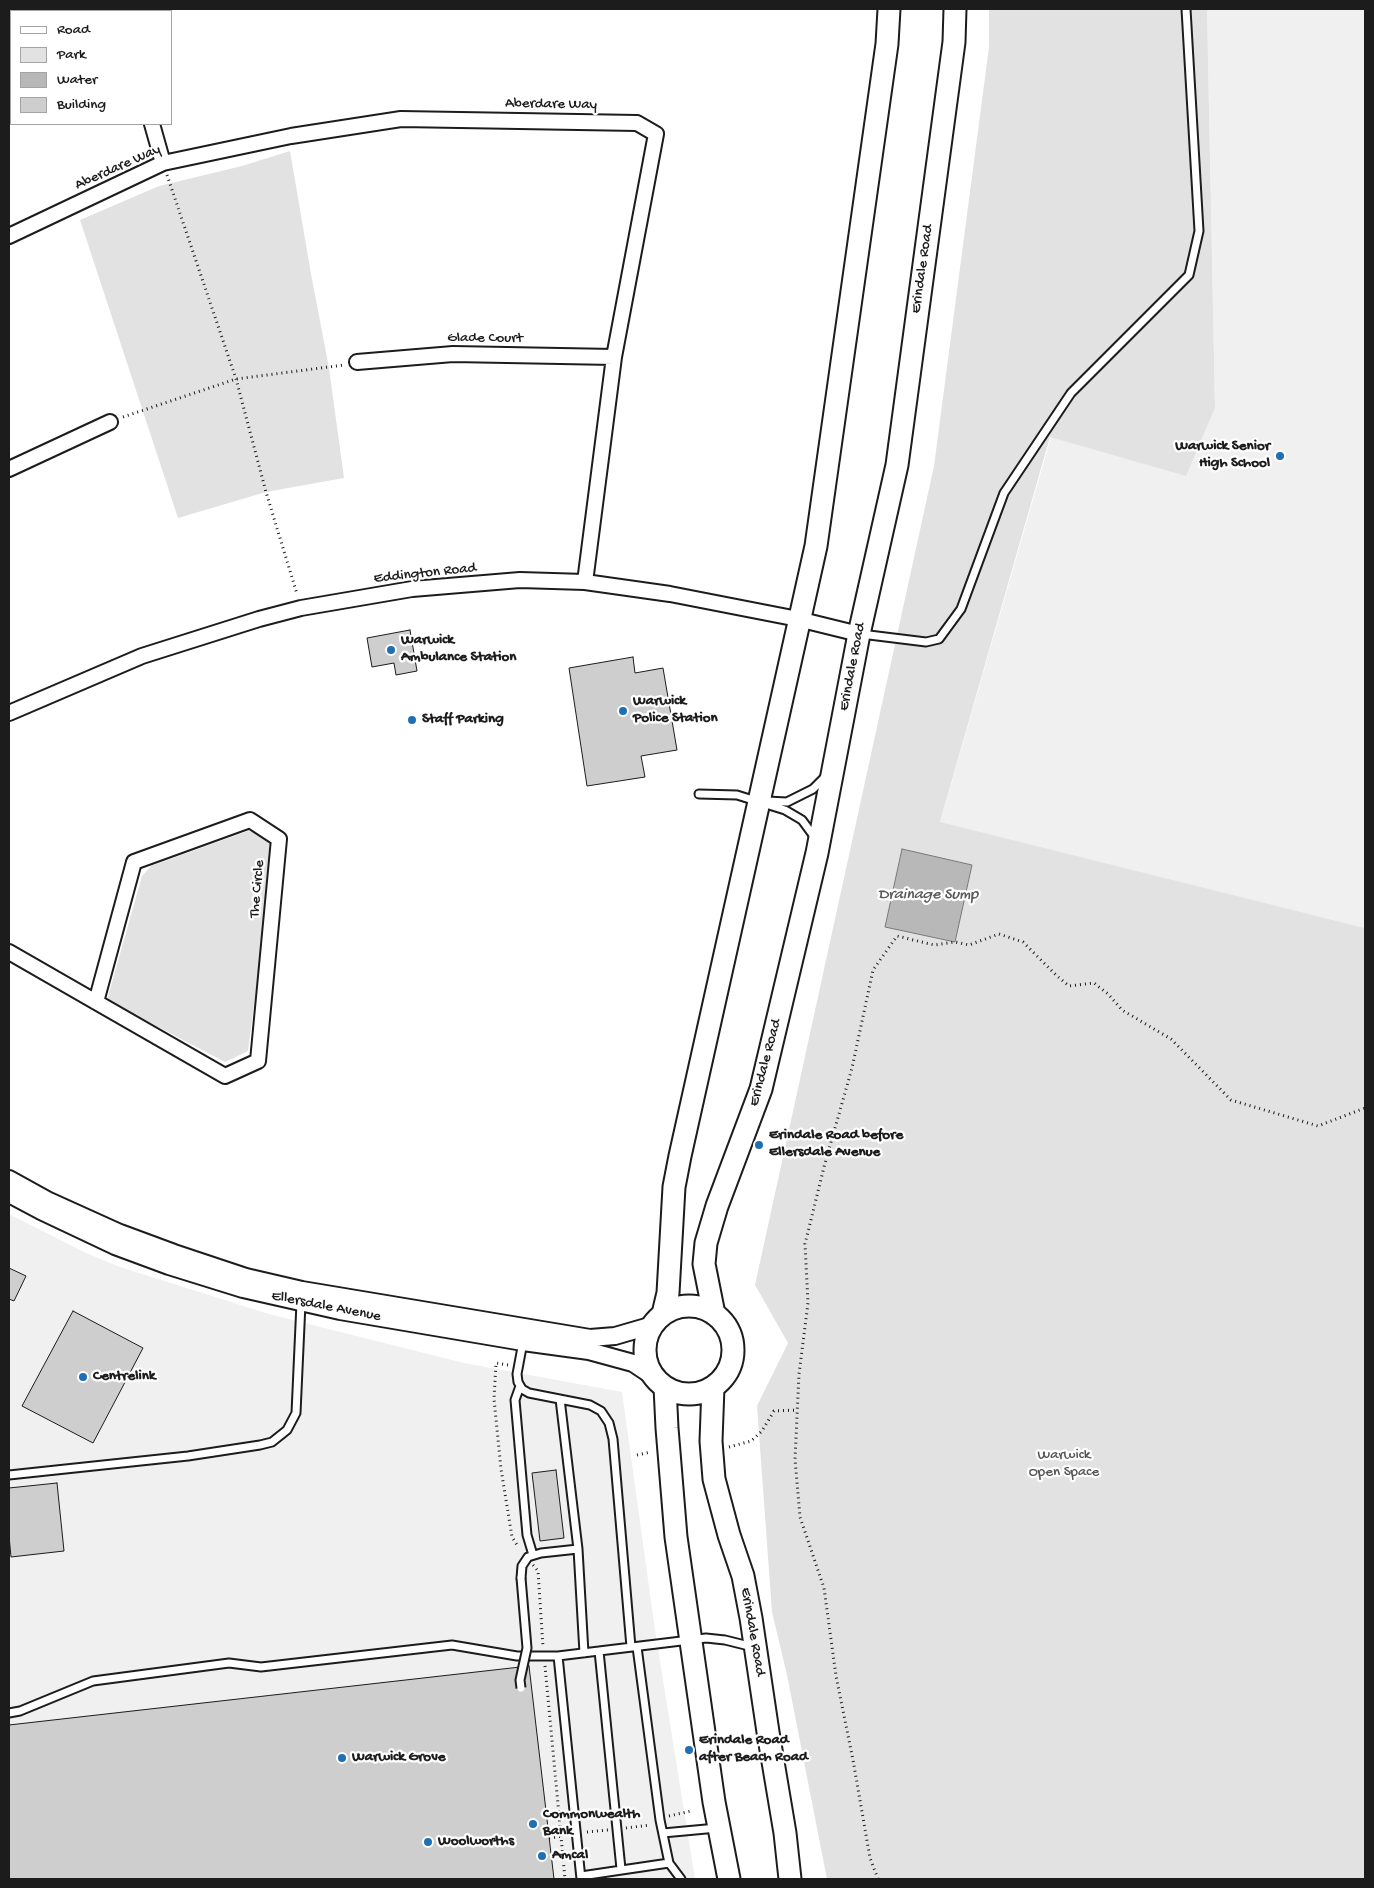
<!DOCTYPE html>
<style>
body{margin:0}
#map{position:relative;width:1374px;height:1888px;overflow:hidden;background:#fff;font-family:"Gochi Hand",sans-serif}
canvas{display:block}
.frame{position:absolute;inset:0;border:10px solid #1c1c1c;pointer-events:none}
.legend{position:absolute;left:10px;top:10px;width:162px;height:115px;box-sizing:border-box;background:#fff;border:1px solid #a4a4a4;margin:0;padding:6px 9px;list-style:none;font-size:15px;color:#1c1c1c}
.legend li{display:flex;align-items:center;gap:10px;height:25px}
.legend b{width:25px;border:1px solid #a4a4a4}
</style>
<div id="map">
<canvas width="1374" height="1888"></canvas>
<div class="frame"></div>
<ul class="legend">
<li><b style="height:6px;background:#fff"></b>Road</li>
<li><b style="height:14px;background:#e2e2e2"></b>Park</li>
<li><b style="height:14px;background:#b8b8b8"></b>Water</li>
<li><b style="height:14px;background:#cecece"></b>Building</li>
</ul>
</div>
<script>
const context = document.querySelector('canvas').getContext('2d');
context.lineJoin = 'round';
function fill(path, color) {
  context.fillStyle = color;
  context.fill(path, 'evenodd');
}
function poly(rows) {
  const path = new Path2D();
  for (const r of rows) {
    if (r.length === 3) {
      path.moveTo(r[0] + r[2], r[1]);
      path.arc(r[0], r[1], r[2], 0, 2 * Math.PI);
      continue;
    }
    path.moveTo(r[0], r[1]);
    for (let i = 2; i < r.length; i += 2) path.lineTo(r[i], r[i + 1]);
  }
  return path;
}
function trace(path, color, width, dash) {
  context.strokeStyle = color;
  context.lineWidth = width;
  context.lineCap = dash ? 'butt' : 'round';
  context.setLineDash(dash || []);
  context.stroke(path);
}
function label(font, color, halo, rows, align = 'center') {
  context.font = font + ' "Gochi Hand",sans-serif';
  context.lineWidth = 4.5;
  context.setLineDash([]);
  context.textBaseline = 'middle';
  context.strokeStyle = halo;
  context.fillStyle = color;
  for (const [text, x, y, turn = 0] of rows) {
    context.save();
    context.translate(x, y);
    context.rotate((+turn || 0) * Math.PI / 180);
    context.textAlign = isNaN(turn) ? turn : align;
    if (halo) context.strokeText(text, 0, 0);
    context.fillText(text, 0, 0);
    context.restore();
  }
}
fill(poly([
 [1207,9,1365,9,1365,928,940,823,1051,437,1186,475,1215,408],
 [9,1214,86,1253,120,1267,269,1314,464,1363,622,1392,655,1630,695,1879,9,1879]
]), '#f0f0f0');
fill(poly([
 [989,9,1207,9,1215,408,1186,476,1050,437,940,822,1365,928,1365,1879,827,1879,787,1675,772,1612,757,1406,788,1343,755,1285,934,466,989,47],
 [290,151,311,274,329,368,344,478,266,492,178,518,80,220,159,186,242,166],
 [248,831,267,836,275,844,248,1051,225,1062,107,1000,142,876,151,866]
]), '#e2e2e2');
const water = poly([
 [902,849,972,865,955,942,885,927,902,849]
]);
fill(water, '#b8b8b8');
trace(water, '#7a7a7a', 1);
const building = poly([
 [410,630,417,671,396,675,394,663,372,667,367,638,410,630],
 [633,657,635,673,663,668,677,750,641,756,645,777,587,786,569,668,633,657],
 [9,1268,26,1276,14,1301,9,1299,9,1268],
 [73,1311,143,1348,93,1443,22,1406,73,1311],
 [556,1470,564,1538,540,1541,532,1473,556,1470],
 [57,1483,64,1551,11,1557,9,1536,9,1488,57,1483],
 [529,1666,554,1879,9,1879,9,1725,529,1666]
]);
fill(building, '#cecece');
trace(building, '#1c1c1c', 1);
const service = poly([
 [861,634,926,642,939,639,961,609,1004,493,1071,393,1189,275,1199,231,1186,9],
 [699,794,737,795,785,810,802,820,813,835,814,840],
 [767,801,787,802,813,789,826,776],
 [523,1342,517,1374,518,1382,522,1389,529,1393,590,1405,601,1411,609,1423,613,1439,631,1647],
 [520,1386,515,1400,527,1535,533,1555],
 [560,1399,578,1549,584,1653],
 [9,1475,188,1456,260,1445,272,1442,287,1430,296,1413,301,1303],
 [521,1578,522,1566,528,1557,541,1553,578,1549],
 [637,1647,660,1820,669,1863,681,1879],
 [599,1651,621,1869],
 [9,1713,20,1711,93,1681,229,1663,261,1667,452,1645,517,1656,558,1656],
 [663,1833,717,1828],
 [581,1876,669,1863],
 [581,1879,558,1656,706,1638,725,1640,753,1647]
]);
const minor = poly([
 [120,9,121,11],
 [152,124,163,163],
 [9,236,163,163,291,136,401,119,637,123,656,134,614,357,585,582],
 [357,362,453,354,614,357],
 [9,469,110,422],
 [9,713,142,656,259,619,301,608,412,589,520,580,585,582,670,594,798,619,859,634],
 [9,952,96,1002,225,1076,258,1061,279,839,250,820,134,862,96,1002]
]);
const tertiary = poly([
 [9,1179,47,1200,120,1233,174,1253,246,1277,302,1290,590,1338,615,1336,653,1325],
 [9,1194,41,1211,115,1246,169,1266,243,1289,340,1311,523,1342,589,1351,633,1363,654,1377]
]);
const primary = poly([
 [689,1350,44],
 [663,1314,668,1293,674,1187,680,1156,816,546,887,44,889,9],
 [714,1314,704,1264,706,1243,717,1206,761,1089,817,853,859,634,897,465,954,42,955,9],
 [665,1387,667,1428,676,1537,714,1802,729,1879],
 [713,1387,711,1441,714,1479,729,1535,743,1576,751,1618,768,1732,785,1833,790,1879]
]);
trace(service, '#1c1c1c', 11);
trace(minor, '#1c1c1c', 18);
trace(tertiary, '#1c1c1c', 20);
trace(primary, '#1c1c1c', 25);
trace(poly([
 [167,175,236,379,266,492,297,594],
 [123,417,236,379,344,365],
 [508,1365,496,1363,494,1399,501,1469,512,1537,517,1545],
 [729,1447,751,1441,762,1431,774,1411,797,1410],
 [637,1455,651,1452],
 [533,1565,538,1571,543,1647],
 [545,1666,565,1879],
 [669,1816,691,1811],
 [626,1828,650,1825],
 [587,1832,608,1830],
 [549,1838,563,1836],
 [878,1879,870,1858,853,1760,836,1676,824,1588,800,1517,795,1459,799,1374,808,1303,805,1244,824,1167,852,1068,873,970,897,936,934,945,955,942,969,945,999,934,1023,942,1057,976,1069,986,1094,983,1108,994,1122,1010,1171,1039,1231,1100,1318,1126,1365,1108]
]), '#1c1c1c', 3, [1, 4]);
trace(service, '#fff', 7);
trace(minor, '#fff', 14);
trace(tertiary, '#fff', 16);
trace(primary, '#fff', 21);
const serviceBridge = poly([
 [521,1578,527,1648,520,1680,521,1688]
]);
trace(serviceBridge, '#1c1c1c', 11, []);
trace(serviceBridge, '#fff', 7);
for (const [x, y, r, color] of [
 [1280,456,5,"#1f6fb2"],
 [391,650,5,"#1f6fb2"],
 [623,711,5,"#1f6fb2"],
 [412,720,5,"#1f6fb2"],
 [759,1145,5,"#1f6fb2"],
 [83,1377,5,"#1f6fb2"],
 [689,1750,5,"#1f6fb2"],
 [342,1758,5,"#1f6fb2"],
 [533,1824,5,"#1f6fb2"],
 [428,1842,5,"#1f6fb2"],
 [542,1856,5,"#1f6fb2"]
]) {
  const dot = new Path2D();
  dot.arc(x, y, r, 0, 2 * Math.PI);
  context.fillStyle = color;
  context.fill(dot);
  trace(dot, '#fff', 2);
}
label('15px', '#1c1c1c', '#fff', [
 ["Aberdare Way",551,105,1],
 ["Aberdare Way",118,168,-24],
 ["Erindale Road",923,269,-82],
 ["Glade Court",485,339],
 ["Eddington Road",425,574,-6],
 ["Erindale Road",853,667,-79],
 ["The Circle",258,889,-85],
 ["Erindale Road",766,1063,-75],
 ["Ellersdale Avenue",326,1307,11],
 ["Erindale Road",752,1632,80]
]);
label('bold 15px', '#1c1c1c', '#fff', [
 ["Warwick Senior",1270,447,"right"],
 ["High School",1270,464,"right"],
 ["Warwick",401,641],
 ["Ambulance Station",401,658],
 ["Warwick",633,702],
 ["Police Station",633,719],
 ["Staff Parking",422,720],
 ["Erindale Road before",769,1136],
 ["Ellersdale Avenue",769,1153],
 ["Centrelink",93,1377],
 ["Erindale Road",699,1741],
 ["after Beach Road",699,1758],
 ["Warwick Grove",352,1758],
 ["Commonwealth",543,1815],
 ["Bank",543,1832],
 ["Woolworths",438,1842],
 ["Amcal",552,1856]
], 'left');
label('15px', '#575757', '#fff', [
 ["Warwick",1064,1456],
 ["Open Space",1064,1473]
]);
label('italic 16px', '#5a5a5a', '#fff', [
 ["Drainage Sump",928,896]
]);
</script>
